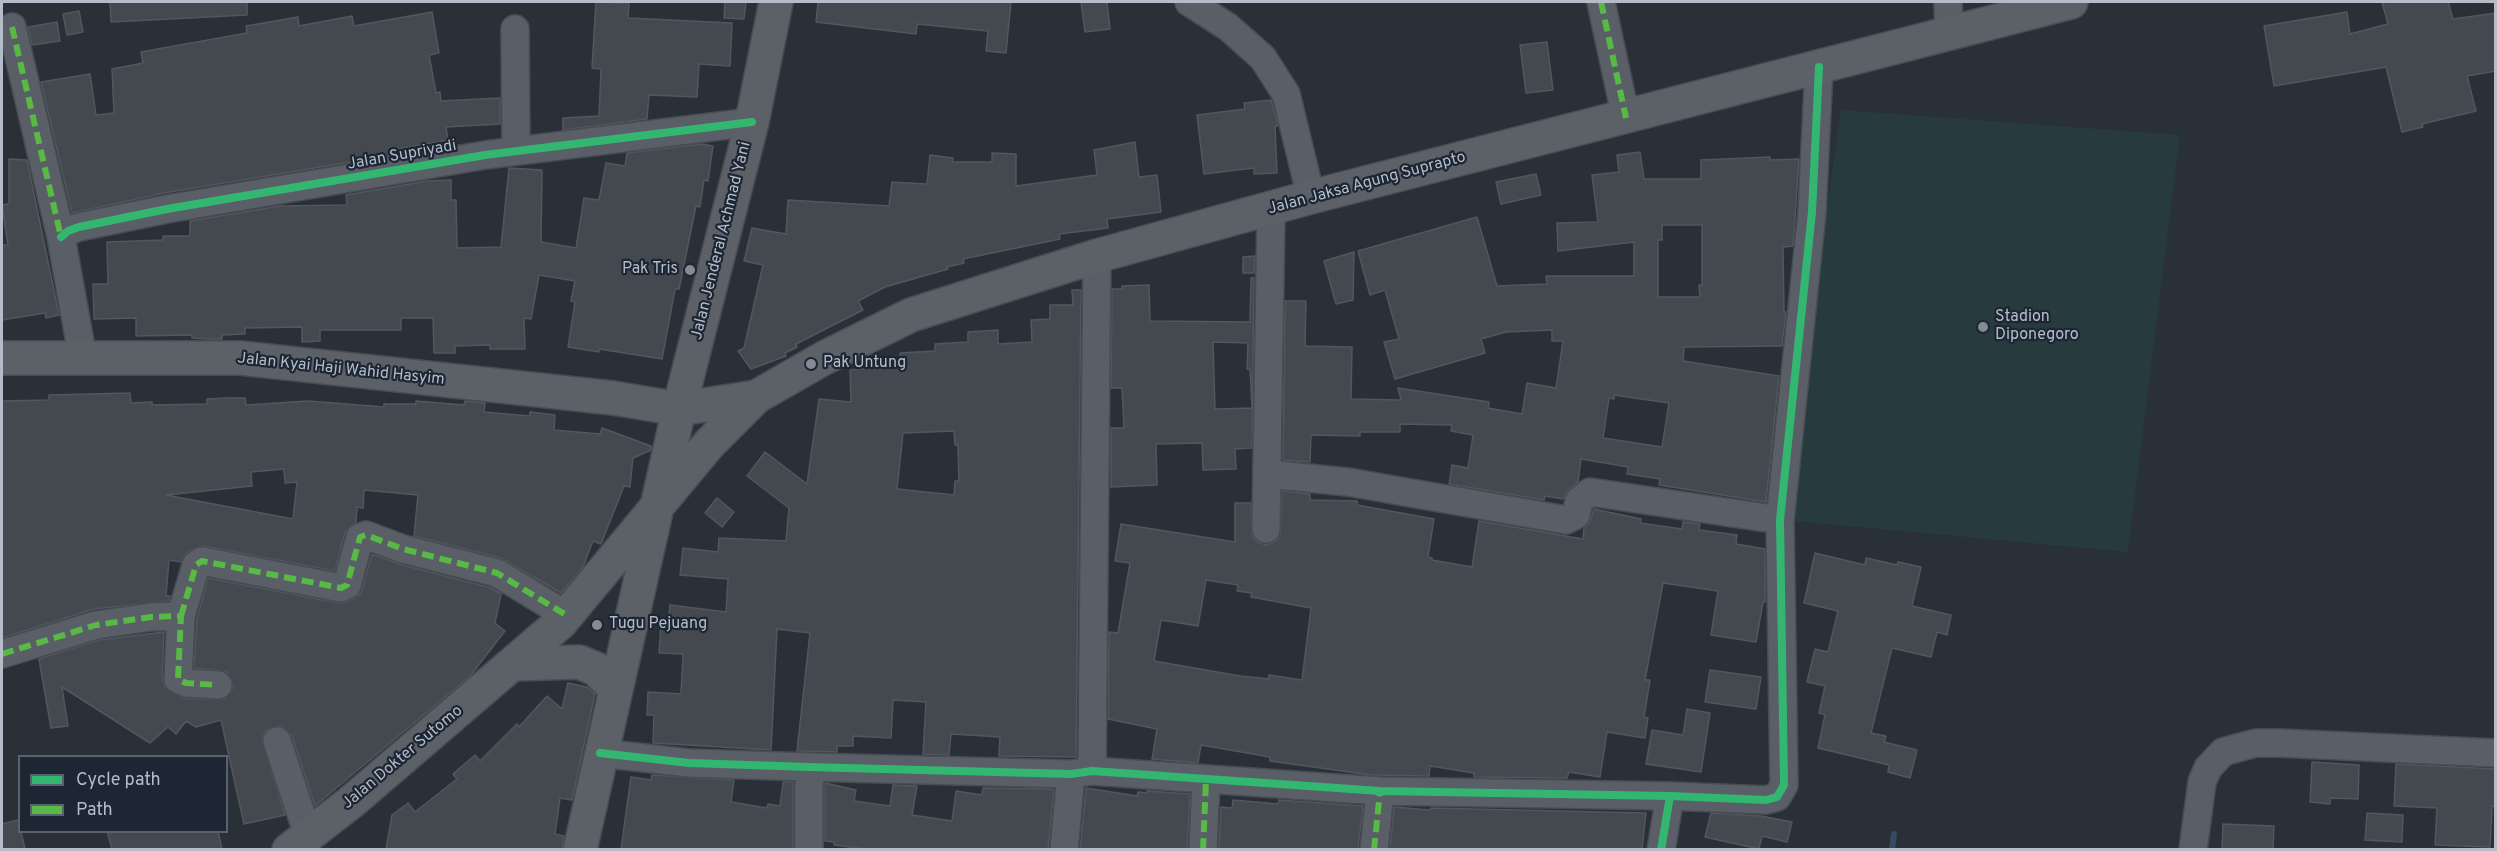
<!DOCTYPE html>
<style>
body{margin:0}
#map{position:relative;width:2497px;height:851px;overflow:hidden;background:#2a3038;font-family:Overpass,sans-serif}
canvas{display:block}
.frame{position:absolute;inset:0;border:3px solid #b4bcc9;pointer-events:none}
.legend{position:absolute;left:18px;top:755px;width:210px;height:78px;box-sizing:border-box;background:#1d2633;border:2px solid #59626f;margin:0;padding:8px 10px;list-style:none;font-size:18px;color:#b4bcc9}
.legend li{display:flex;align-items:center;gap:12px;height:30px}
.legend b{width:30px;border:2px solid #59626f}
</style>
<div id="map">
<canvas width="2497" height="851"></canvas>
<div class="frame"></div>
<ul class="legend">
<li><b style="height:8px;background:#33b770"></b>Cycle path</li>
<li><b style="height:8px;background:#58b947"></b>Path</li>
</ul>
</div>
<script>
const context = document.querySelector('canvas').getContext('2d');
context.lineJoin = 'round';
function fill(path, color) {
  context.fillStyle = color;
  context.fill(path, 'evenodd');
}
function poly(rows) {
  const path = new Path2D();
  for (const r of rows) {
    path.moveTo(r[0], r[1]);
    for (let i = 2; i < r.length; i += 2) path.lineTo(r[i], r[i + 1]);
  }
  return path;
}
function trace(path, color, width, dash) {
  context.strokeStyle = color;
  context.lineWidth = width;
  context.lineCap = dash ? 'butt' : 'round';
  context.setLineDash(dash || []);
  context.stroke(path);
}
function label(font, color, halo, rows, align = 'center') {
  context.font = font + ' Overpass,sans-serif';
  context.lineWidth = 4.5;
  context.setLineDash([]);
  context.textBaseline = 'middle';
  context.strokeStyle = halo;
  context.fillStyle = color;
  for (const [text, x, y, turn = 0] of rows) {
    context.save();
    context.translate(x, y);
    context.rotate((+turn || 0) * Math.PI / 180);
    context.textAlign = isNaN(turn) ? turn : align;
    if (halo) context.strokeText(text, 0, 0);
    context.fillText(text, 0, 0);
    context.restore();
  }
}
fill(poly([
 [1841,110,2180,135,2128,552,1782,520]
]), '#273a3e');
trace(poly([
 [1892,850,1894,834]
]), '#384963', 6);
const building = poly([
 [110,2,247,2,247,15,111,22,110,2],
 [596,2,629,3,628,18,732,23,730,66,699,64,697,97,649,95,647,119,563,130,563,118,599,116,601,69,592,68,596,2],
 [725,2,746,2,744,19,724,18,725,2],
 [818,2,1011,2,1006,53,986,51,988,31,917,24,916,34,816,22,818,2],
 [1081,2,1107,2,1110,29,1085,32,1081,2],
 [2382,2,2448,2,2453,19,2496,13,2496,71,2467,76,2476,111,2422,124,2423,127,2402,132,2386,67,2274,86,2264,26,2347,12,2350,34,2388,24,2382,2],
 [79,11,83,32,67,35,63,14,79,11],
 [432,12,439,53,429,55,436,93,440,92,441,101,500,98,500,124,446,127,448,140,398,149,399,154,164,193,72,213,41,82,90,74,96,115,114,113,112,69,143,63,141,52,247,33,246,26,298,17,299,26,352,16,354,26,432,12],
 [57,22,60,41,32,45,28,27,57,22],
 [1547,42,1553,90,1526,93,1520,45,1547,42],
 [1271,100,1278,126,1275,126,1277,173,1254,174,1254,168,1204,174,1197,115,1245,109,1244,103,1271,100],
 [1135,142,1139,177,1157,175,1161,212,1107,219,1108,228,1059,234,1060,239,963,259,964,263,947,267,948,269,885,287,858,301,863,310,796,344,797,347,785,353,786,356,751,369,738,351,744,348,763,265,744,261,752,228,786,234,788,200,889,206,892,182,927,184,930,155,953,158,952,162,992,162,992,153,1016,154,1016,186,1097,175,1094,150,1135,142],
 [702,144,713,146,708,181,704,180,700,207,696,206,679,289,675,289,662,359,599,349,599,352,568,347,575,302,571,301,575,281,539,275,531,319,524,318,525,349,490,349,490,345,455,346,455,353,434,353,433,318,401,318,401,330,320,330,320,341,302,342,302,327,245,328,245,334,222,335,222,339,206,339,192,338,192,335,136,336,136,318,94,319,93,284,108,284,107,242,163,240,163,236,190,236,190,221,280,206,347,205,346,195,427,181,451,180,451,200,456,200,457,248,501,247,509,168,542,170,541,242,576,248,584,198,599,200,606,163,625,166,627,153,702,144],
 [1640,152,1644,179,1701,179,1701,160,1770,157,1770,160,1799,159,1793,246,1783,247,1784,312,1786,312,1782,346,1684,347,1683,361,1779,376,1766,502,1659,485,1660,479,1627,474,1628,467,1581,459,1578,482,1569,489,1563,499,1545,496,1544,500,1449,484,1452,465,1468,468,1473,435,1451,431,1452,425,1400,424,1400,432,1360,432,1360,436,1311,435,1310,462,1283,460,1285,301,1306,301,1305,346,1352,347,1351,399,1401,400,1398,388,1489,402,1488,408,1522,414,1527,383,1556,388,1563,341,1552,341,1552,330,1506,332,1481,339,1485,353,1395,379,1384,342,1399,339,1385,290,1370,295,1358,251,1477,217,1497,286,1547,284,1546,276,1634,276,1634,242,1558,251,1557,223,1598,222,1592,175,1619,172,1617,155,1640,152],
 [1662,225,1702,225,1702,285,1699,285,1700,297,1658,297,1658,240,1662,240,1662,225],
 [1614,395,1669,403,1662,447,1603,438,1609,398,1614,399,1614,395],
 [9,159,27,160,59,315,46,318,45,313,2,320,2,245,8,245,2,205,9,204,9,159],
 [1536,174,1541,195,1501,204,1496,182,1536,174],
 [1354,252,1353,300,1336,304,1324,261,1354,252],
 [1255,256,1254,273,1243,273,1243,257,1255,256],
 [1251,278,1254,278,1252,448,1235,449,1236,469,1203,470,1202,443,1156,444,1157,485,1111,487,1111,428,1124,428,1122,388,1111,388,1112,289,1122,289,1122,286,1149,285,1150,321,1250,322,1251,278],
 [1213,342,1248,343,1247,369,1250,369,1252,408,1215,409,1213,342],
 [1072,290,1081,290,1076,757,999,756,1000,737,951,734,949,755,923,754,926,702,893,700,891,738,853,736,853,746,837,746,837,752,797,751,810,633,777,629,771,750,653,743,654,715,647,715,648,692,681,694,683,654,659,653,661,624,668,625,670,605,726,612,728,579,680,575,683,548,718,552,719,538,786,541,789,508,747,476,765,452,807,484,819,399,851,402,850,370,900,366,900,353,935,351,935,344,968,342,968,332,998,330,998,344,1032,342,1031,320,1050,319,1050,305,1073,305,1072,290],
 [954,431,955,445,958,445,959,481,955,481,954,495,897,489,903,433,954,431],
 [130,393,131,403,152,402,152,405,207,404,207,399,228,398,245,398,246,405,308,401,384,407,384,404,416,404,416,401,464,405,465,401,485,403,484,412,530,416,530,412,555,415,554,430,600,434,602,428,651,446,651,450,633,458,630,487,624,486,601,544,593,541,583,567,561,593,501,558,414,536,418,495,364,490,363,508,357,507,356,522,345,532,335,571,204,546,187,552,181,562,169,560,166,596,170,596,169,601,94,609,2,638,2,401,49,400,49,395,130,393],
 [284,469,285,483,297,482,293,519,166,495,252,486,251,472,284,469],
 [1282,491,1310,494,1310,500,1357,501,1357,505,1434,519,1428,557,1432,558,1432,560,1472,567,1479,521,1583,539,1584,528,1589,524,1594,509,1641,519,1640,523,1682,529,1683,522,1700,524,1699,530,1737,535,1736,544,1765,549,1765,602,1763,602,1756,642,1711,635,1718,591,1663,583,1645,680,1650,680,1644,717,1648,718,1645,738,1607,732,1600,777,1569,772,1567,778,1474,777,1474,773,1430,766,1429,776,1371,775,1270,761,1270,757,1201,745,1198,763,1152,759,1157,729,1108,719,1109,632,1118,633,1130,563,1115,561,1121,524,1235,542,1235,503,1251,503,1252,536,1257,542,1266,545,1274,542,1280,537,1282,491],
 [1206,580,1238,585,1237,591,1252,593,1251,597,1311,608,1302,680,1269,675,1269,679,1240,676,1154,661,1161,620,1198,626,1206,580],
 [717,498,734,512,722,527,705,513,717,498],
 [1815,553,1865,565,1866,558,1897,565,1898,562,1921,567,1912,606,1951,615,1947,635,1937,632,1931,657,1892,648,1871,733,1886,736,1884,742,1917,750,1910,778,1888,772,1889,765,1818,748,1825,715,1819,713,1825,686,1807,682,1815,649,1828,652,1838,611,1804,603,1815,553],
 [372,554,399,564,491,588,501,594,495,623,505,631,470,676,315,806,292,736,281,726,266,730,262,738,285,815,244,824,221,720,196,727,186,721,176,734,168,727,150,743,62,687,68,726,51,728,39,659,99,640,164,632,162,678,165,687,185,699,224,699,234,687,227,672,194,668,197,619,208,578,338,603,347,602,359,595,362,590,372,554],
 [1710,670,1761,677,1756,709,1705,702,1710,670],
 [568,683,587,687,595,694,572,800,560,798,555,834,564,836,562,849,386,849,392,815,408,803,415,812,457,779,453,774,475,755,480,761,517,724,519,727,547,696,562,709,568,683],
 [1687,709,1710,713,1701,772,1646,764,1652,730,1683,735,1687,709],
 [2312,762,2359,765,2358,799,2330,798,2330,804,2310,802,2312,762],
 [2396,764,2496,769,2496,806,2492,806,2490,847,2435,845,2437,808,2394,806,2396,764],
 [652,775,734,780,731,802,767,808,768,804,780,806,783,782,793,782,793,849,621,849,631,777,651,780,652,775],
 [825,783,856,790,854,801,890,806,893,785,917,786,912,815,952,821,956,791,982,795,983,788,1054,789,1048,849,865,849,834,845,834,842,825,841,825,783],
 [1086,788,1137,796,1138,792,1147,793,1147,791,1190,794,1187,849,1080,849,1086,788],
 [1233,800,1278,804,1279,800,1363,806,1358,849,1219,849,1221,807,1232,808,1233,800],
 [1394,807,1430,810,1431,808,1646,813,1642,849,1390,849,1394,807],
 [1711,813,1761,816,1792,822,1787,842,1762,836,1759,849,1705,837,1711,813],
 [2367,813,2403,815,2402,842,2365,840,2367,813],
 [18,820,25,849,2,849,2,824,18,820],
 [2223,824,2274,826,2273,849,2222,849,2223,824],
 [107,831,218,831,222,849,112,849,107,831]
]);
fill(building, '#444950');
trace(building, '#52575f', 1.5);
const minor = poly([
 [1189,2,1228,27,1263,58,1286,94,1311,197],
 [1601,2,1626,118],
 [1948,2,1949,35],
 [12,27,61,237,83,359],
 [515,29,516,150],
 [61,237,68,231,79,227,167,209,485,155,752,122],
 [1267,474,1348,482,1566,520,1576,515,1579,501,1590,492,1780,520],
 [1266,529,1271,209],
 [181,616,196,565,202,561,341,588,347,585,360,537,366,535,403,549,497,573,566,615],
 [2,654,96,625,151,617,181,616,178,679,186,683,218,685],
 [277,741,308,835],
 [600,753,689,763,809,767,1071,774,1092,771,1380,791,1670,796,1661,850],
 [809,767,809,850],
 [1092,771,1097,256],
 [1670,796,1766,800,1777,797,1784,785,1780,520,1812,212,1819,67],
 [1064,850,1071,774],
 [1203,850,1206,780],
 [1374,850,1380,791],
 [2193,850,2202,782,2208,768,2223,752,2237,748,2256,743,2279,743,2496,753]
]);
const major = poly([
 [2,358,240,358,613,398,679,409,756,397,824,358,911,315,1097,256,1311,197,2071,2],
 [515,664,579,662,596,669,615,688],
 [289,850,350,803,561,622,709,444,756,397],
 [580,850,679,409,752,122,776,2]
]);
trace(minor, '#484c53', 30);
trace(major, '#484c55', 36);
trace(minor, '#5a5e66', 27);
trace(major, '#5c6168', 33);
trace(poly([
 [1601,2,1626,118],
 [12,27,61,237],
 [181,616,196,565,202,561,341,588,347,585,360,537,366,535,403,549,497,573,566,615],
 [2,654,96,625,151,617,181,616,178,679,186,683,218,685],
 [1203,850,1206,780],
 [1374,850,1380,791]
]), '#58b947', 6, [12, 6]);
trace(poly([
 [61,237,68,231,79,227,167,209,485,155,752,122],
 [600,753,689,763,809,767,1071,774,1092,771,1380,791,1670,796,1661,850],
 [1670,796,1766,800,1777,797,1784,785,1780,520,1812,212,1819,67]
]), '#33b770', 8);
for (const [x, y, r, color] of [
 [690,270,6,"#848b96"],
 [1983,327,6,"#848b96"],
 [811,364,6,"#848b96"],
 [597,625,6,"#848b96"]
]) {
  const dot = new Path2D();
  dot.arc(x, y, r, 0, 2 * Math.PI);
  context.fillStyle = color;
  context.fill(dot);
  trace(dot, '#1d2633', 2);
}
label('16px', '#b4bcc9', '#1d2633', [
 ["Jalan Supriyadi",402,156,-10],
 ["Jalan Jaksa Agung Suprapto",1367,184,-15],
 ["Jalan Jenderal Achmad Yani",722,241,-76],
 ["Jalan Kyai Haji Wahid Hasyim",341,370,6],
 ["Jalan Dokter Sutomo",403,758,-40]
]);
label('16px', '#b4bcc9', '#1d2633', [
 ["Pak Tris",678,270,"right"],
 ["Stadion",1995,318],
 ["Diponegoro",1995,336],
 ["Pak Untung",823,364],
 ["Tugu Pejuang",609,625]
], 'left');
</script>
